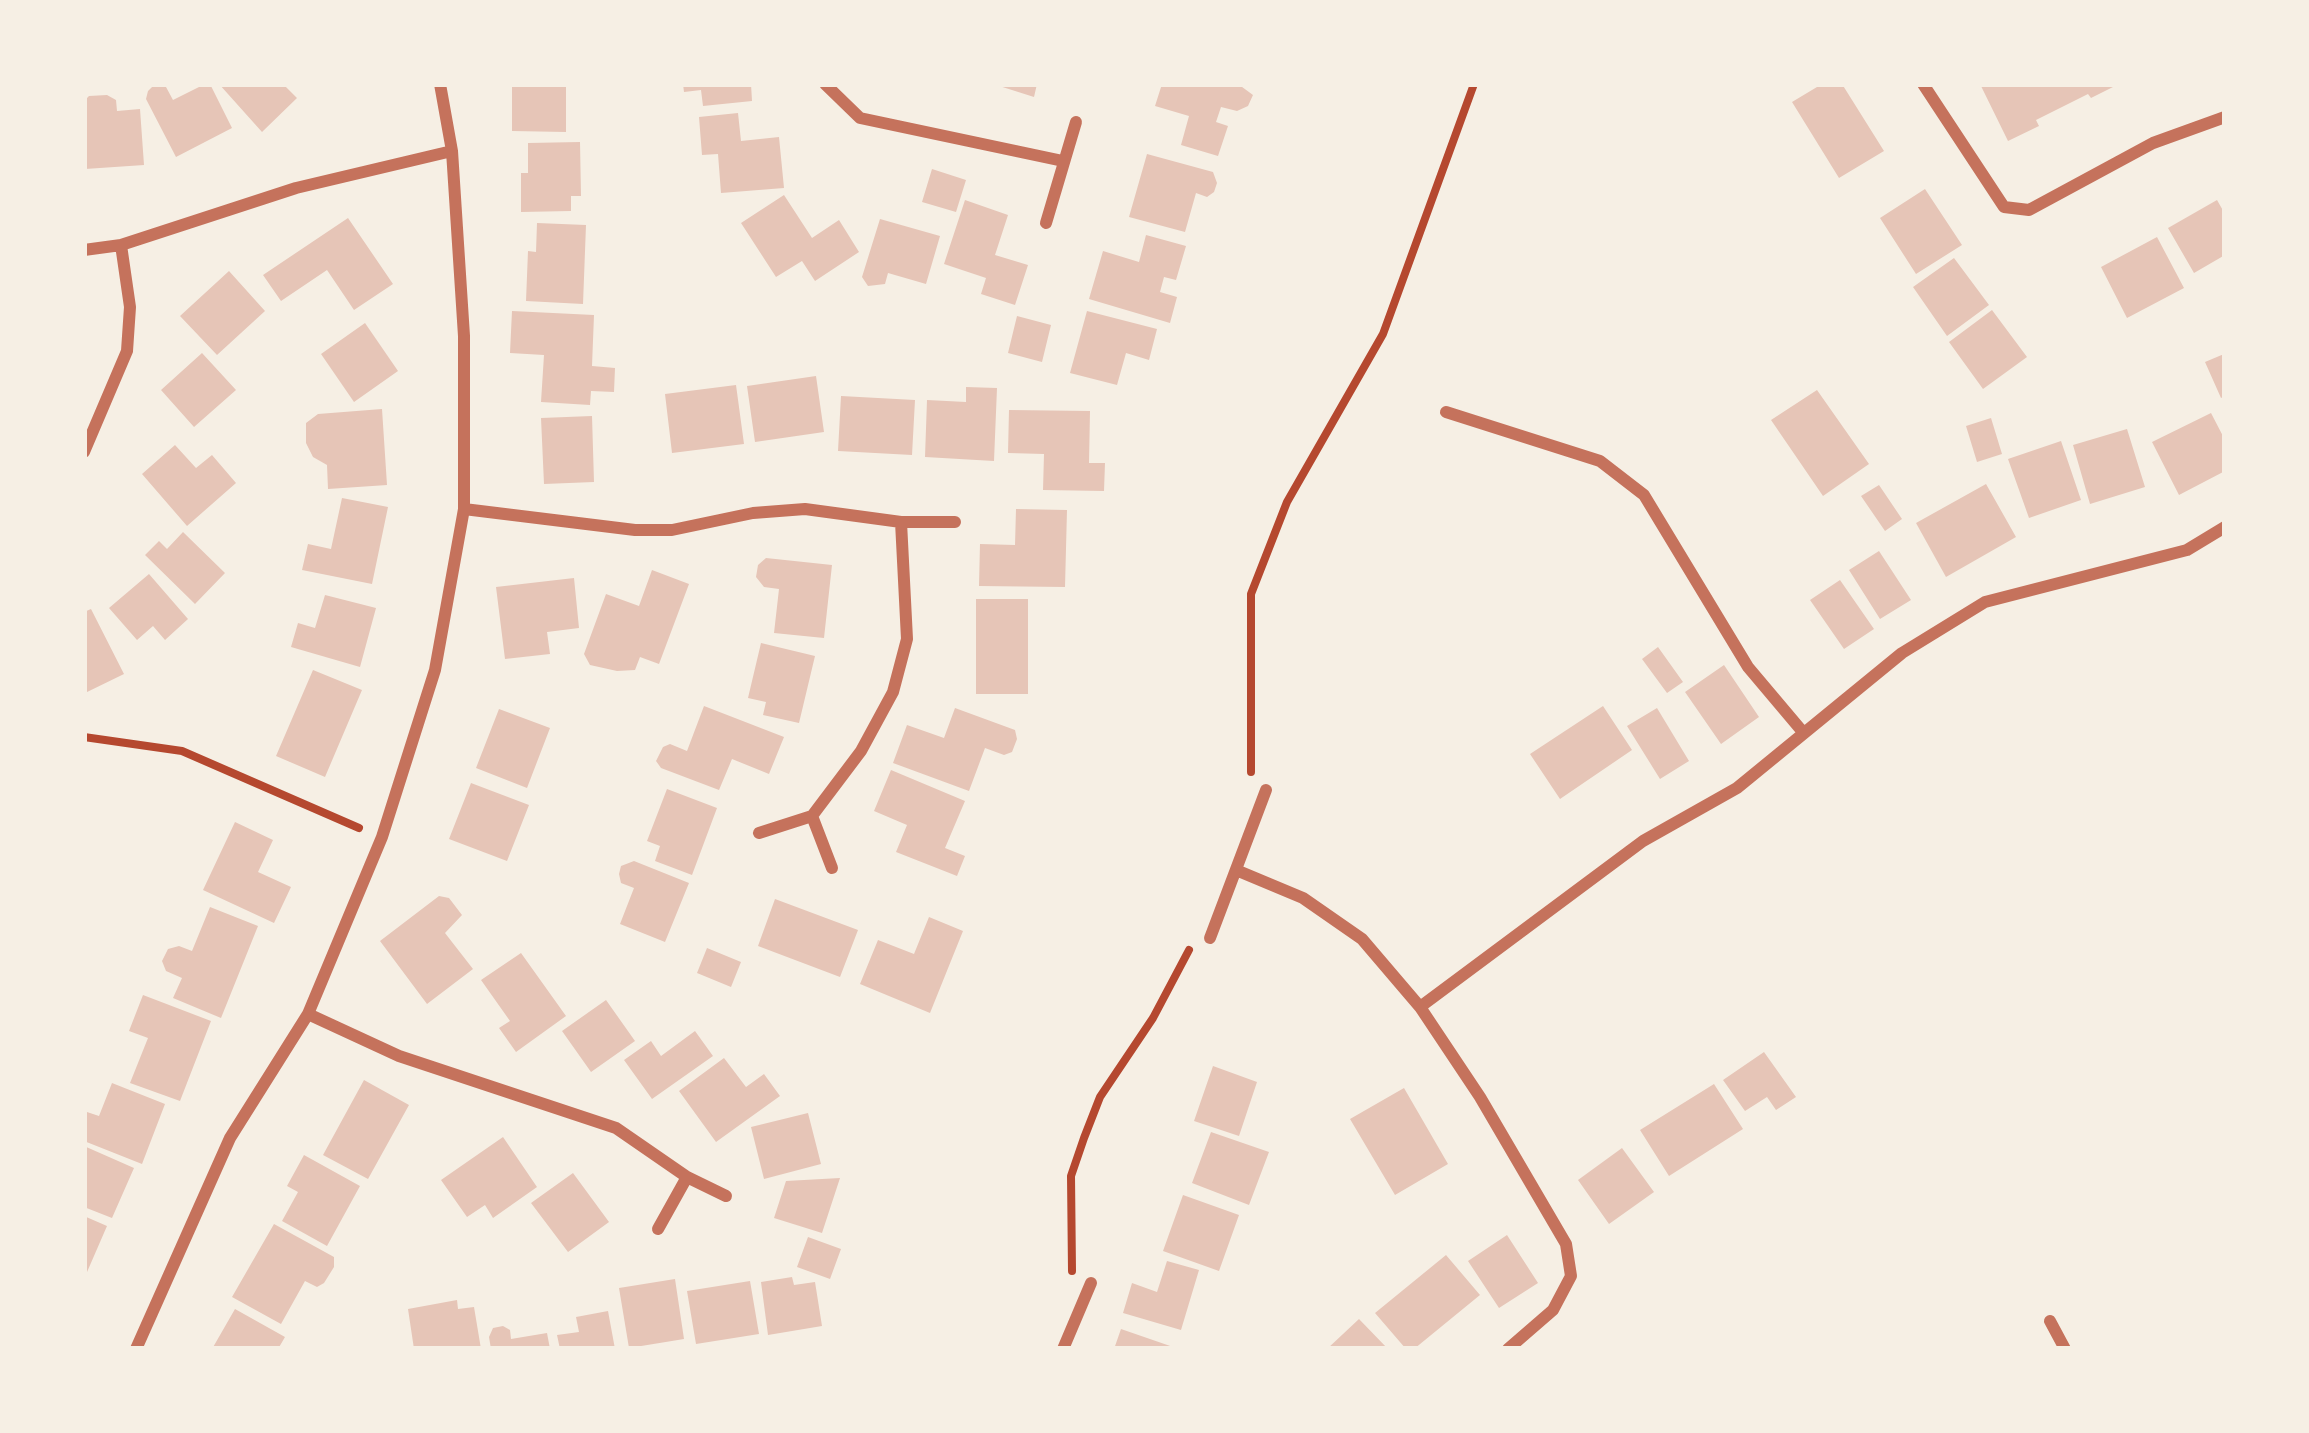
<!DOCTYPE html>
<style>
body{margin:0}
#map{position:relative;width:2309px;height:1433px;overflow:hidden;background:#f6efe4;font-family:Quicksand,sans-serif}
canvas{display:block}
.frame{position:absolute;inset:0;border:87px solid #f6efe4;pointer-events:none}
</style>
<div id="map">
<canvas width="2309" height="1433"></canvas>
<div class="frame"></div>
</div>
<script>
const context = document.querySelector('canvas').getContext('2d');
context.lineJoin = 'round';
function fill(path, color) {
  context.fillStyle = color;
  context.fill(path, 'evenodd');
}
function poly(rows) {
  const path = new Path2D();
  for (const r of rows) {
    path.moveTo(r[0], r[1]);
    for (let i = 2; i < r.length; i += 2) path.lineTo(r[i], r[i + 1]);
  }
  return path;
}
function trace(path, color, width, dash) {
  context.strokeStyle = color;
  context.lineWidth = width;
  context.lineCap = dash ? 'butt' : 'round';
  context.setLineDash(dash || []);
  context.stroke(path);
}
fill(poly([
 [205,84,210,84,232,128,176,157,146,99,148,91,154,85,166,87,173,100],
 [219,84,283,84,297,98,262,132],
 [512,84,566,84,566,132,512,131],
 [683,84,751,84,752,101,703,106,701,90,684,92],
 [993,84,1037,84,1034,97],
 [1162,84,1238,84,1253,95,1248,106,1237,111,1221,107,1216,122,1228,126,1218,156,1181,145,1189,116,1155,106],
 [1822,84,1842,84,1884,151,1839,178,1792,102],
 [1985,84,2119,84,2091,98,2088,94,2036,120,2039,126,2008,141,1981,86],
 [107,95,116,100,117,111,140,109,144,165,85,169,84,101,89,96],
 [738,113,741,141,779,137,784,188,721,193,718,154,702,155,699,117],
 [580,142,581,196,571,196,571,211,521,212,521,173,528,173,528,143],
 [1147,154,1213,172,1217,183,1214,192,1207,197,1196,193,1185,232,1129,217],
 [932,169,966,180,956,212,922,202],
 [1925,189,1962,245,1916,274,1880,218],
 [784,195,812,238,839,220,859,252,815,281,802,261,776,277,741,223],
 [965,200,1008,215,995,255,1028,265,1015,305,981,294,986,278,944,264],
 [2217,200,2225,214,2225,255,2194,273,2168,228],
 [348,218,393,284,354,310,327,270,281,301,263,275],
 [880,219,940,236,926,284,888,273,885,284,868,286,862,277],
 [537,223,586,225,583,304,526,301,528,251,536,252],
 [1146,235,1186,246,1176,280,1164,277,1160,292,1177,297,1170,323,1089,299,1103,251,1139,262],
 [2157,237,2184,288,2127,318,2101,267],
 [1954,258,1989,305,1947,336,1913,287],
 [229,271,265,311,217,355,180,316],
 [1992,310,2027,357,1983,389,1949,342],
 [512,311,594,315,592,366,615,368,614,392,591,391,590,405,541,402,544,355,510,353],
 [1087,311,1157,329,1149,360,1126,353,1117,385,1070,373],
 [1017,316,1051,325,1042,362,1008,353],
 [365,323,398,371,354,402,321,354],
 [202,353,236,390,194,427,161,390],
 [2224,354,2225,396,2221,398,2205,362],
 [816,376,824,432,755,442,747,386],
 [736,385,744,444,672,453,665,394],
 [966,387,997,388,994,461,925,457,927,400,966,402],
 [1817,390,1869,464,1823,496,1771,420],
 [841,396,915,400,912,455,838,451],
 [382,409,387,485,328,489,327,465,313,457,306,443,306,423,318,414],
 [1009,410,1090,411,1089,463,1105,463,1104,491,1043,490,1044,454,1008,453],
 [2211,413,2225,440,2225,471,2179,495,2152,442],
 [592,416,594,482,544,484,541,418],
 [1991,418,2002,454,1977,462,1966,426],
 [2127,429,2145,487,2090,504,2073,445],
 [2061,441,2081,500,2029,518,2008,459],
 [175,445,196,468,212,455,236,483,187,526,142,474],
 [1986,484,2016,537,1946,577,1916,523],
 [1879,485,1902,519,1885,531,1861,496],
 [342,498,388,507,372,584,302,570,308,544,331,549],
 [1016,509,1067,510,1065,587,979,586,980,544,1015,545],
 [183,532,225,573,195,604,145,555,159,541,167,549],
 [1879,551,1911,600,1880,619,1849,570],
 [766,558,832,565,824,638,774,633,779,589,764,587,756,577,758,565],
 [652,570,689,584,659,664,640,657,635,670,617,671,590,665,584,654,606,594,639,606],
 [149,574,188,619,165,640,153,626,137,640,109,608],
 [574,578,579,628,547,632,550,654,505,659,496,587],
 [1840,580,1874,629,1844,649,1810,600],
 [325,595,376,608,360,667,291,647,298,623,315,628],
 [976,599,1028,599,1028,694,976,694],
 [91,609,124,674,85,693,84,612],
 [761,643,815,656,799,723,763,715,766,702,748,698],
 [1658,647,1683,682,1667,693,1642,659],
 [1724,665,1759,717,1721,744,1685,692],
 [313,670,362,690,325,777,276,756],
 [704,706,784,737,769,774,732,759,719,790,661,768,656,761,663,747,670,744,687,751],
 [1603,706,1632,750,1560,799,1530,754],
 [955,708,1015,730,1017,739,1012,752,1004,755,985,748,969,791,893,763,907,725,944,738],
 [1657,708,1689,761,1660,779,1627,726],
 [499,709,550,728,527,788,476,768],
 [891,770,965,801,945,848,965,856,957,876,896,852,907,825,874,811],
 [471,783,529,805,507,861,449,839],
 [667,789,717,808,692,875,655,861,660,846,647,841],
 [235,822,273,840,258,872,291,887,274,923,203,890],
 [634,861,689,883,665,942,620,924,634,888,621,883,619,874,621,866],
 [439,896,449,898,462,915,445,933,473,969,427,1004,380,941],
 [775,899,858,930,840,977,758,946],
 [210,907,258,926,221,1018,173,998,182,978,166,971,162,961,168,949,179,946,192,951],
 [929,917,963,931,930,1013,860,984,878,940,914,954],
 [707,948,741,962,731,987,697,973],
 [521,953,566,1016,516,1052,499,1028,510,1021,481,980],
 [143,995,211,1021,180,1101,130,1083,148,1038,129,1031],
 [606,1000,635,1041,591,1072,562,1031],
 [695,1031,713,1056,652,1099,624,1060,651,1041,661,1056],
 [1764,1052,1796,1097,1776,1110,1767,1097,1745,1111,1723,1080],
 [724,1058,746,1087,764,1074,780,1096,716,1142,679,1091],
 [1213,1066,1257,1082,1239,1136,1194,1121],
 [364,1080,409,1105,368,1179,323,1155],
 [112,1083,165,1104,142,1164,84,1141,84,1111,99,1116],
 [1714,1084,1743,1129,1669,1176,1640,1130],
 [1404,1088,1448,1164,1395,1195,1350,1119],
 [808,1113,821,1164,764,1179,751,1127],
 [1211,1132,1269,1152,1249,1205,1192,1183],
 [503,1137,537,1187,493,1218,485,1205,467,1217,441,1180],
 [84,1146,134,1168,112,1218,84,1207],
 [1622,1148,1654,1192,1609,1224,1578,1180],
 [304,1155,360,1186,327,1246,282,1221,298,1192,287,1186],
 [573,1173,609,1222,568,1252,531,1203],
 [840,1178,822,1233,774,1218,786,1181],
 [1183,1195,1239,1215,1219,1271,1163,1251],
 [84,1216,107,1226,84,1279],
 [274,1224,334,1257,334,1267,324,1283,317,1287,305,1281,281,1324,232,1297],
 [1507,1235,1538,1283,1499,1308,1468,1261],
 [808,1237,841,1249,830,1279,797,1267],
 [1446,1255,1480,1295,1414,1349,1406,1349,1375,1313],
 [1167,1261,1199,1270,1181,1330,1123,1313,1132,1283,1157,1292],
 [792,1277,794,1285,815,1282,822,1326,768,1335,761,1282],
 [675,1279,684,1339,629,1348,619,1288],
 [750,1281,759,1334,696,1344,687,1291],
 [457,1300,458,1309,474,1307,481,1349,414,1349,408,1309],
 [235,1309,285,1337,278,1349,212,1349],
 [608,1311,615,1349,560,1349,557,1335,579,1332,576,1317],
 [1359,1319,1388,1349,1327,1349],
 [503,1326,510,1330,511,1339,547,1333,550,1349,491,1349,489,1337,493,1328],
 [1121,1329,1176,1348,1176,1349,1114,1349]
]), '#e6c5b7');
trace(poly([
 [84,737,182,751,359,828],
 [1251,772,1251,594,1287,502,1383,334,1474,84],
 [1072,1271,1071,1176,1084,1138,1100,1097,1153,1018,1189,950]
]), '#b5482f', 8);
trace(poly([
 [825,84,860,118,1063,161],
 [1923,84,2004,207,2029,210,2153,143,2225,117],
 [1046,223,1076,122],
 [84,250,121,245,296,188,452,151],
 [1446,412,1600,461,1644,495,1748,667,1802,731],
 [84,452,127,351,130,307,121,245],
 [464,509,635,530,672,530,753,513,805,509,901,522,907,639,893,692,861,751,812,816,759,833],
 [901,522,955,522],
 [812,816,832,868],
 [1236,870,1303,898,1362,939,1420,1007,1480,1097,1566,1244,1571,1276,1553,1310,1508,1349],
 [1210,938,1266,790],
 [1420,1007,1643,841,1737,788,1902,653,1985,602,2187,550,2225,527],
 [308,1014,399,1056,616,1128,687,1177,726,1196],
 [658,1229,687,1177],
 [2050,1321,2065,1349],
 [136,1349,230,1138,308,1014,382,837,435,670,464,509,464,336,452,151,440,84],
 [1063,1349,1091,1283]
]), '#c5725c', 12);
</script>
